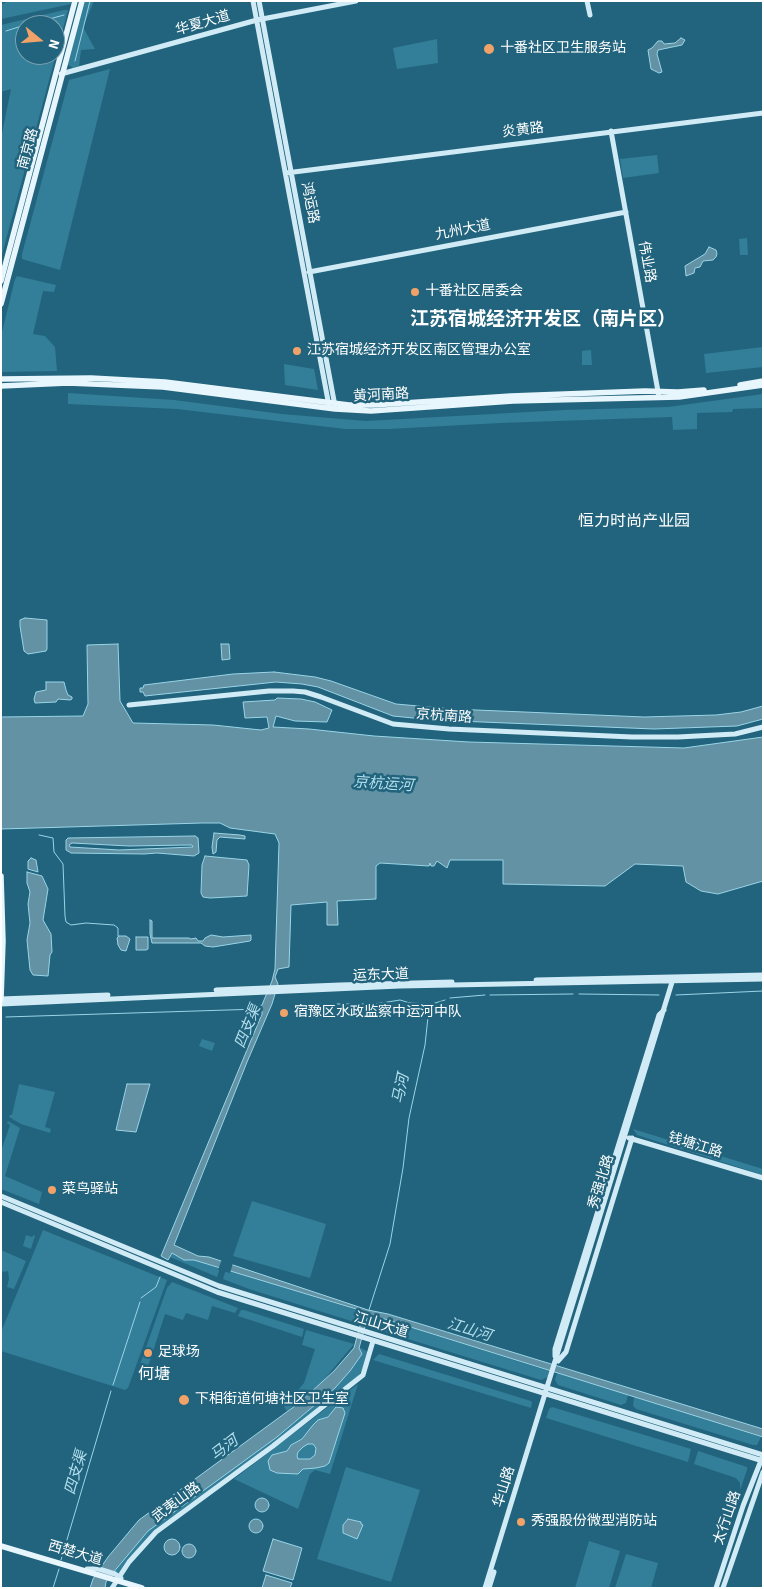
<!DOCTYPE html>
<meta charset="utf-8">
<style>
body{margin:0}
#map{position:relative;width:764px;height:1589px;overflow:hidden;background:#22647d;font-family:"Source Sans 3",sans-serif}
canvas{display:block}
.frame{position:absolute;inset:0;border:2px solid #fff;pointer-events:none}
.north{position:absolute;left:15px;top:15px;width:50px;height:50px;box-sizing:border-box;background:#22647d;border:1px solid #7aa2b1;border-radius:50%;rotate:107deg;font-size:14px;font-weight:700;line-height:20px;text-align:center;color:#fff}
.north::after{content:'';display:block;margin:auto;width:18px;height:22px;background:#f1a269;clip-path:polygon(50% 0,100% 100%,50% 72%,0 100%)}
</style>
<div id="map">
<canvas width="764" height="1589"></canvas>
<div class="frame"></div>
<div class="north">N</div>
</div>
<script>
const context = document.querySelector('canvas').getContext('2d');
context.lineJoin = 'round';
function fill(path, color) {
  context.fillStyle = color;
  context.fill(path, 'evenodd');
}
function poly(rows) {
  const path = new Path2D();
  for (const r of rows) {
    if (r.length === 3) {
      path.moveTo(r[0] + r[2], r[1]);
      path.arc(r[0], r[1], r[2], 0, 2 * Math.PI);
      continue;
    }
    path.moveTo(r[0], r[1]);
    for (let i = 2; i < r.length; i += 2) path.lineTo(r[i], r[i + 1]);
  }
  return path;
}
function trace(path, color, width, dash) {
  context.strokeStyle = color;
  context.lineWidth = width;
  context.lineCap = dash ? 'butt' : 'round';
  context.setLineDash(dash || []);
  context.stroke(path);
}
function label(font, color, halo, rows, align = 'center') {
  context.font = font + ' "Source Sans 3","Noto Sans SC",sans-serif';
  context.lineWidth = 5;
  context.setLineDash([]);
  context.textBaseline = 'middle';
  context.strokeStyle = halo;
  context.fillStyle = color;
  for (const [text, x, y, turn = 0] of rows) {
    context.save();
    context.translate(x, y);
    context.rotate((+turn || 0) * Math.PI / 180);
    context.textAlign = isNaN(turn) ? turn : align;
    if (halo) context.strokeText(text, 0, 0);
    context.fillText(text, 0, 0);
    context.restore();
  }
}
fill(poly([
 [8,1,72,1,71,4,1,19,1,5],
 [83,1,94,1,83,27,95,49,81,50,79,66,73,68,67,64],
 [64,10,68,10,1,258,1,138,11,89,1,92,1,25],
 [25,25,55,25,55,55,25,55],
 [437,39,438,63,397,69,393,48],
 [110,69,60,270,22,259,22,254,69,80],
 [657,155,659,173,623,178,620,159],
 [747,238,748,255,740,255,739,239],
 [17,276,56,285,54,292,43,291,33,334,45,336,55,347,57,371,1,372,1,336,15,279],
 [763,347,763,367,706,373,704,354],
 [591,350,592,365,582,365,582,351],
 [284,364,314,369,318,390,285,385],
 [68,393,174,400,282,414,366,421,564,410,668,407,763,394,763,408,733,409,732,412,697,413,697,429,673,430,672,417,500,423,389,429,345,429,177,409,68,404],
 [202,1039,215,1043,212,1051,199,1046],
 [19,1084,55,1092,45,1127,51,1129,50,1133,21,1124,9,1117,10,1115,12,1115],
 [8,1121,20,1128,5,1176,42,1192,39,1204,1,1189,1,1151,10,1125,7,1123],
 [633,1129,763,1169,763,1175,637,1135],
 [252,1201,326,1224,310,1278,233,1256],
 [43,1230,167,1280,128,1388,125,1390,1,1351,1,1332],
 [26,1235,32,1237,34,1235,35,1236,31,1249,23,1246],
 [1,1250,26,1261,14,1289,7,1287,9,1279,8,1271,3,1272,1,1269],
 [172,1253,184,1260,194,1260,220,1268,217,1277,170,1257],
 [226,1269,375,1316,372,1324,367,1326,249,1289,223,1279],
 [172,1282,238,1308,235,1313,212,1306,208,1320,186,1313,183,1320,165,1314,145,1376,137,1373,167,1288],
 [241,1310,244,1310,304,1329,302,1337,238,1316],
 [384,1319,549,1371,548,1377,541,1380,382,1331],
 [306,1330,354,1344,322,1382,287,1411,284,1407,304,1383,315,1349,302,1345],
 [359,1347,368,1352,363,1369,358,1376,310,1418,157,1528,118,1574,114,1572,147,1531,277,1437,335,1388,350,1371,362,1354],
 [379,1354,531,1401,532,1403,531,1408,373,1360],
 [557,1373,628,1395,626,1403,621,1405,558,1385,555,1380],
 [358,1384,330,1474,315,1470,310,1474,298,1509,234,1479],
 [634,1397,761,1437,757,1445,753,1445,636,1409,633,1406],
 [552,1407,691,1449,688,1462,546,1418,549,1409],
 [698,1451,747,1467,747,1470,740,1490,740,1483,736,1478,694,1464],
 [346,1467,420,1490,391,1582,317,1559],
 [589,1541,620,1551,609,1588,575,1588],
 [626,1554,658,1563,651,1588,615,1588]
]), '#337e99');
const water = poly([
 [681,38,685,40,682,45,658,50,657,54,662,72,659,73,651,69,648,50,652,48,658,41,662,41,664,44,675,43,681,38],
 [709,247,716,250,717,254,716,257,713,260,703,261,700,267,695,268,694,273,686,276,685,266,705,254,709,247],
 [25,618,47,620,47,649,46,651,28,654,24,651,20,626,20,620,25,618],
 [118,644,120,701,133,723,213,725,261,730,269,728,267,717,245,718,243,702,275,700,277,698,301,699,315,702,332,710,327,722,295,721,276,716,273,727,309,729,374,736,469,742,684,748,763,737,763,881,718,894,701,891,686,882,683,866,635,864,605,886,503,884,503,860,450,860,447,868,437,861,434,866,431,866,430,863,429,866,380,863,376,866,376,899,337,901,338,925,327,925,327,902,291,905,289,967,278,969,275,977,278,984,272,1004,247,1062,174,1245,198,1256,209,1257,368,1310,388,1314,763,1429,763,1437,372,1315,368,1316,359,1348,362,1354,350,1371,335,1388,277,1437,148,1531,112,1574,106,1582,105,1588,90,1588,93,1579,108,1557,139,1520,299,1403,334,1371,354,1348,361,1322,360,1313,356,1309,194,1260,184,1260,172,1253,168,1260,161,1256,262,1014,262,1011,258,1010,258,1007,262,1005,264,1000,272,981,275,969,279,843,275,834,230,828,220,823,202,823,1,829,1,717,83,716,88,704,87,645,118,644],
 [221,644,229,644,230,659,222,660,221,644],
 [274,672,315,677,331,681,396,704,452,709,644,717,716,715,741,712,763,706,763,719,737,726,654,729,433,720,393,716,318,687,302,684,276,682,154,695,145,696,143,692,140,692,140,688,143,688,144,685,233,674,274,672],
 [46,682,64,682,66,690,68,695,72,697,72,699,70,700,58,699,56,702,35,703,34,699,36,692,46,690,46,682],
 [214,833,240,835,245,836,245,839,220,837,217,840,216,852,213,854,212,847,214,833],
 [195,836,198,838,199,853,194,856,157,853,144,854,71,853,66,850,66,840,68,838,195,836],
 [72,843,129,846,188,845,192,845,193,847,119,850,70,847,69,845,72,843],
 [205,856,247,860,249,865,247,896,210,898,203,897,201,893,202,865,205,856],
 [31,858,36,860,38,872,28,869,28,861,31,858],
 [27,872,42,876,48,889,43,920,51,934,52,952,50,955,48,976,33,975,30,970,27,940,30,923,28,904,30,892,27,883,27,872],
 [150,920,152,921,152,938,189,938,191,939,196,938,198,941,203,941,205,938,211,935,223,937,251,935,251,940,250,941,213,947,205,946,201,943,152,943,150,934,150,920],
 [119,936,126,936,130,939,126,951,121,950,118,945,117,938,119,936],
 [136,937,148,937,148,949,146,950,136,950,136,937],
 [127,1084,150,1084,136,1132,116,1130,127,1084],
 [336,1407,343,1408,345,1413,329,1463,325,1466,316,1468,303,1469,298,1474,277,1473,270,1470,268,1461,272,1455,287,1451,291,1445,302,1439,313,1425,318,1420,328,1417,336,1407],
 [308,1444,313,1444,316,1448,315,1455,310,1459,298,1459,297,1456,298,1452,303,1447,308,1444],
 [262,1505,7],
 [256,1526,7],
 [348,1519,361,1522,361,1524,363,1525,357,1539,343,1533,343,1525,348,1519],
 [273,1539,302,1548,293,1580,263,1571,273,1539],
 [172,1547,8],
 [189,1551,7],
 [266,1575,292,1583,290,1588,262,1588,266,1575]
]);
fill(water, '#6292a3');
trace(water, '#9ad4e7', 1);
fill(poly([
 [222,1259,233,1263,230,1273,218,1270]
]), '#22647d');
trace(poly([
 [27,25,64,15],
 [6,31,25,25],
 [75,61,90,1],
 [39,835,53,838,54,852,63,864,65,916,66,922,71,925,86,923,114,925,118,928,118,936],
 [579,994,659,995],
 [490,995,573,994],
 [676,995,763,991],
 [450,998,485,995],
 [315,1004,375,1004,400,1000,410,1003,432,1004,445,1000],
 [6,1017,259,1009],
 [141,1298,156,1287,160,1277],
 [369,1310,390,1244,403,1168,409,1118,425,1045,428,1017,432,1004],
 [113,1385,140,1302],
 [61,1560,111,1391],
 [53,1588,59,1569]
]), '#9ad4e7', 1);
trace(poly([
 [253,1,329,406],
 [259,1,335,406],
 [587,1,590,15],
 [61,74,257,20,356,1],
 [611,131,659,397],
 [286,173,763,113],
 [309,272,626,212],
 [129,705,269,691,293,691,305,692,321,697,393,724,449,729,632,737,678,737,735,734,763,727],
 [536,980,763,975],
 [216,990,340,985,452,982],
 [1,999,108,995],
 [1,1004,400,986,763,979],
 [629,1138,763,1178],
 [1,1196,219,1286,763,1455],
 [1,1202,217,1292,763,1461],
 [555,1356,555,1349,659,1015,664,1010],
 [558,1361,566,1352,632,1138],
 [87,1569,99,1569,115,1574,121,1578],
 [112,1588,129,1562,156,1532,273,1446,363,1375,373,1341],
 [485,1588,673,979],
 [489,1588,494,1572],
 [716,1588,743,1506,762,1458],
 [723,1588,763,1472]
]), '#d0ebf5', 5);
trace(poly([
 [1,281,75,1],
 [1,304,82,1],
 [1,379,91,378,165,382,349,405,373,405,511,396,645,391,678,392,704,390],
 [740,385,763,381],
 [1,386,68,383,163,387,335,409,371,411,513,401,679,397,763,385],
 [1,876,3,941,1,1000],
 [1,1546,142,1588]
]), '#e7f6fd', 5.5);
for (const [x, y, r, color] of [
 [489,49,6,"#f1a269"],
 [415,292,5,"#f1a269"],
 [297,351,5,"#f1a269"],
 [284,1013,5,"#f1a269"],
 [52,1190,5,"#f1a269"],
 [148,1353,5,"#f1a269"],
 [184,1400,6,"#f1a269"],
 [521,1522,5,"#f1a269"]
]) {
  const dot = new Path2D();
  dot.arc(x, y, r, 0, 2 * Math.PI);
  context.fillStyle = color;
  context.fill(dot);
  trace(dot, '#22647d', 2);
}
label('14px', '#fff', '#22647d', [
 ["华夏大道",203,24,-16],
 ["炎黄路",523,131,-7],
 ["南京路",29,149,-75],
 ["鸿运路",309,203,79],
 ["九州大道",463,231,-11],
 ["伟业路",646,262,80],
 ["黄河南路",381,396,-3],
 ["京杭南路",444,717,4],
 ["运东大道",381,976,-2],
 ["钱塘江路",695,1146,17],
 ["秀强北路",602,1182,-73],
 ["江山大道",381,1326,17],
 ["华山路",505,1487,-73],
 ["武夷山路",177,1503,-37],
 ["太行山路",728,1518,-71],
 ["西楚大道",75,1554,16]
]);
label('14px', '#fff', '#22647d', [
 ["十番社区卫生服务站",500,49],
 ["十番社区居委会",425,292],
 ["江苏宿城经济开发区南区管理办公室",307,351],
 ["宿豫区水政监察中运河中队",294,1013],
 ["菜鸟驿站",62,1190],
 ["足球场",158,1353],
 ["下相街道何塘社区卫生室",195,1400],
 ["秀强股份微型消防站",531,1522]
], 'left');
label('italic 15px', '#b2dfee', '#22647d', [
 ["京杭运河",383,785,4],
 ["四支渠",249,1027,-68],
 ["马河",402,1089,-78],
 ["江山河",469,1331,17],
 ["马河",225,1449,-37],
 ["四支渠",77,1473,-74]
]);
label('16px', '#fff', '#22647d', [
 ["恒力时尚产业园",634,522],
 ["何塘",154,1375]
]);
label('bold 19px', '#fff', '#22647d', [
 ["江苏宿城经济开发区（南片区）",543,321]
]);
</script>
